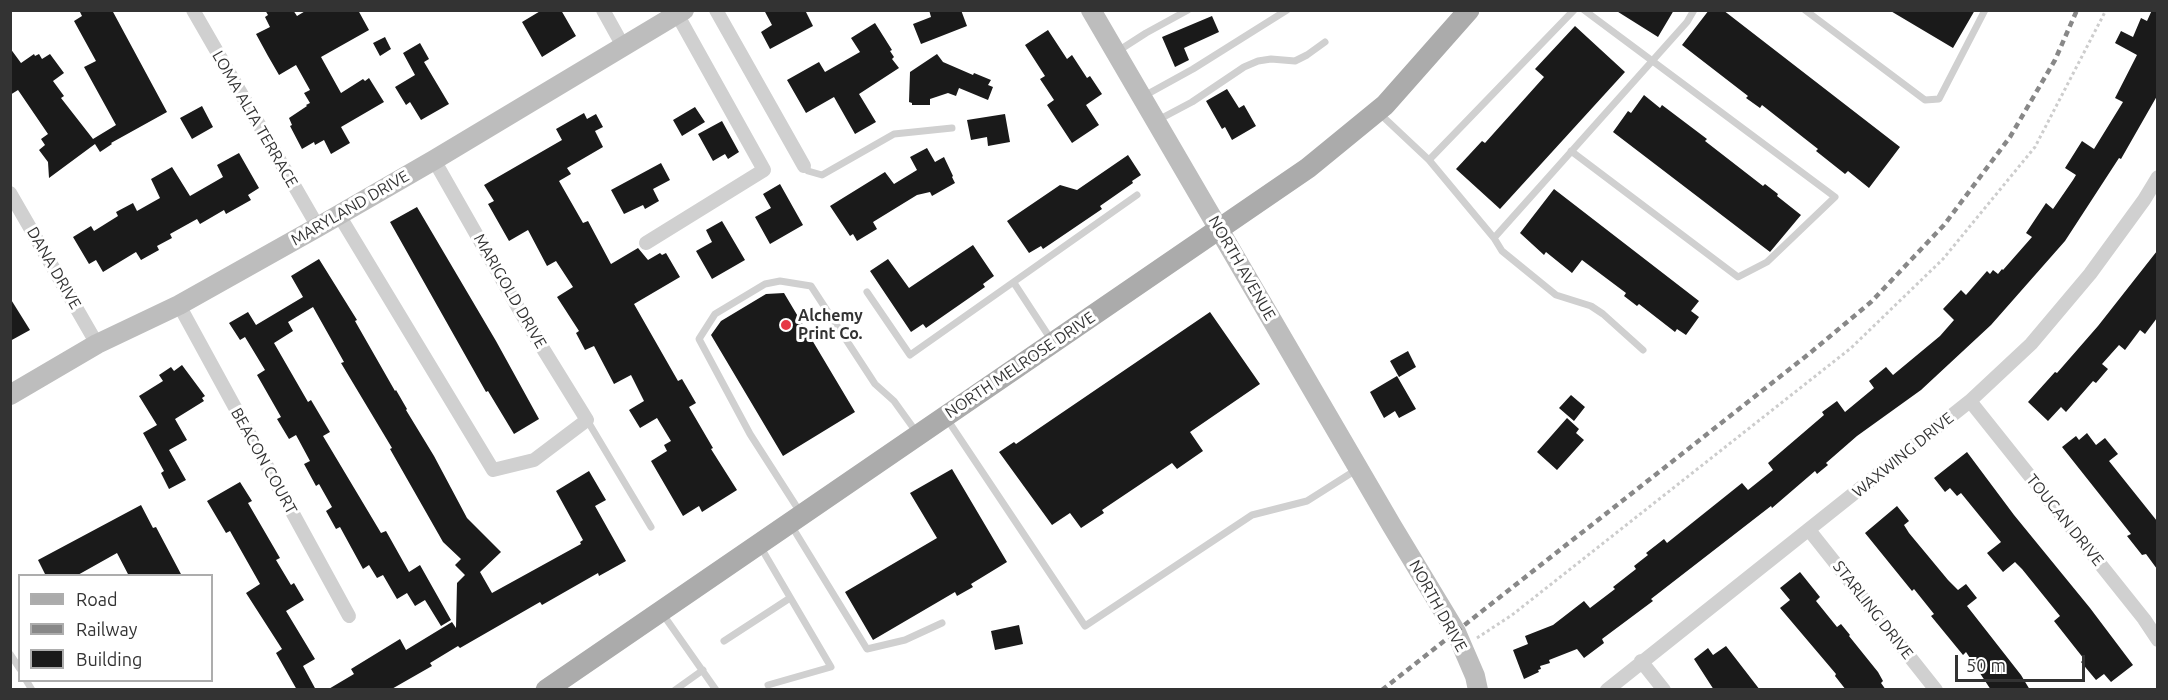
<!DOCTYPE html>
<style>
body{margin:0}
#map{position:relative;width:2168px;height:700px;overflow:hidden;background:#fff;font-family:Ubuntu,sans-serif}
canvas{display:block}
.frame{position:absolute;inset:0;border:12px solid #333;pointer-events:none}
.legend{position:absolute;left:18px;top:574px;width:195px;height:108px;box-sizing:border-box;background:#fff;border:2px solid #adadad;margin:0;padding:8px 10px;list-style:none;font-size:18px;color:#333}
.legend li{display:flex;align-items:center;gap:12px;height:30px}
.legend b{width:30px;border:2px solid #adadad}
.scale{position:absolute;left:1955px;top:655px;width:130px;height:27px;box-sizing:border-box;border:3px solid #333;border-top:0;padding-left:8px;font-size:18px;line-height:21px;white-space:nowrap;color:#333;-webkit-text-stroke:4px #fff;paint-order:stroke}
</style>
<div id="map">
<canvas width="2168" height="700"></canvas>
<div class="frame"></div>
<ul class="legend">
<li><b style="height:8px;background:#ababab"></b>Road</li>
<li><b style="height:8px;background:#888"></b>Railway</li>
<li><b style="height:16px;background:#1a1a1a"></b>Building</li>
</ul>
<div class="scale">50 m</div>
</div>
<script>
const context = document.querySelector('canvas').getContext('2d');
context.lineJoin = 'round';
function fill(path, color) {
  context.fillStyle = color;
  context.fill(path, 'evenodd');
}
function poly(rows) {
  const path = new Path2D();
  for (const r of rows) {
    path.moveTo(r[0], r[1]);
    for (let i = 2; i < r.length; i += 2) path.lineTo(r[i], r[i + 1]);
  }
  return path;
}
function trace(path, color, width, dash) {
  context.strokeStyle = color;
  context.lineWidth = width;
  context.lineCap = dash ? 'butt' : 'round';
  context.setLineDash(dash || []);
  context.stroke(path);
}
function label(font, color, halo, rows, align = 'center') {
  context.font = font + ' Ubuntu,sans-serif';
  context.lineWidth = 6;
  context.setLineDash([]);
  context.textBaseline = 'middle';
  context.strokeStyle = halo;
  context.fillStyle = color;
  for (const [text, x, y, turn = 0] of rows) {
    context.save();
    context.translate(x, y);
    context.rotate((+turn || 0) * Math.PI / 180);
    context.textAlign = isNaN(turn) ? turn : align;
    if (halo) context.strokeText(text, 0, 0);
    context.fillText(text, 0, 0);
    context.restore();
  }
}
fill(poly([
 [79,10,112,10,167,112,111,143,112,144,100,152,95,144,49,178,48,162,39,150,45,145,41,139,48,134,18,90,10,95,10,48,21,63,34,54,35,56,39,54,42,59,50,54,64,73,53,81,64,96,61,98,93,139,116,125,84,67,96,61,74,21,82,16],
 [265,10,293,10,297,16,307,10,358,10,369,30,321,57,341,93,363,79,365,81,369,78,384,102,341,127,350,143,331,154,324,140,315,145,314,142,302,149,290,126,292,125,289,118,307,106,306,105,310,103,304,93,310,90,296,65,279,75,268,56,256,34,270,27,265,17,268,15],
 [542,10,561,10,576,36,542,57,522,22],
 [764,10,805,10,813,26,770,49,761,32,772,25],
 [929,10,961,10,967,26,921,44,913,24,931,17],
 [1615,10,1674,10,1658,37],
 [1709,10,1723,10,1900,147,1869,188,1848,171,1845,174,1816,151,1818,149,1762,105,1760,108,1746,98,1748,96,1682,45],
 [1889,10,1975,10,1953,48],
 [2152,10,2157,10,2157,96,2121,159,2119,158,2065,241,1991,325,1921,390,1857,436,1826,463,1828,465,1817,474,1815,471,1772,508,1771,506,1651,599,1653,601,1602,639,1604,643,1584,658,1577,649,1549,660,1550,663,1540,666,1541,669,1538,670,1539,672,1524,679,1513,650,1528,644,1525,636,1553,625,1584,601,1590,608,1615,589,1613,587,1636,569,1634,566,1648,555,1646,553,1664,539,1667,543,1742,483,1748,490,1773,470,1768,463,1824,415,1822,412,1837,401,1845,412,1874,388,1869,381,1886,367,1893,375,1940,336,1954,320,1943,309,1961,290,1966,295,1987,271,1990,274,1993,270,1998,274,2002,269,2003,270,2032,237,2026,233,2046,203,2053,209,2073,180,2076,175,2065,168,2082,141,2094,149,2123,102,2115,98,2137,55,2115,43,2121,31,2133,37,2141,18,2147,21],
 [1212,16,1219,32,1184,48,1189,60,1175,67,1162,37],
 [875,23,892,50,890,51,894,57,892,59,899,68,859,94,876,122,855,134,834,97,806,113,787,80,819,62,825,72,860,52,851,38],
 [1575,26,1625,72,1500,209,1456,169,1482,141,1485,143,1544,77,1535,69],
 [1048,30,1067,59,1072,55,1087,78,1090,76,1102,94,1086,105,1099,125,1072,143,1047,105,1054,100,1040,79,1045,76,1025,45],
 [385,37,391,49,380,56,373,43],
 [420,43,429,59,424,62,449,104,421,120,410,102,406,105,395,87,415,75,403,53],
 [937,54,943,62,973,75,974,73,991,80,988,85,993,87,988,100,959,88,956,96,948,93,930,99,930,105,912,105,912,103,909,102,910,72],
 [1227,89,1239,108,1244,105,1256,126,1232,140,1225,127,1222,129,1206,101],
 [1644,95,1660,108,1662,105,1707,139,1705,141,1763,186,1765,184,1778,194,1777,196,1801,215,1770,252,1613,132,1628,111,1631,113],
 [202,106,213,127,192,139,180,118],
 [695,107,705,122,682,136,673,120],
 [584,113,587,119,596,114,603,127,595,131,603,147,567,168,571,174,559,181,583,223,588,221,611,264,638,248,648,260,660,253,662,255,666,253,680,277,634,304,678,381,682,379,696,403,689,407,713,448,711,449,737,490,702,512,699,506,683,516,651,461,667,451,664,445,671,441,657,418,640,428,629,410,644,401,631,375,614,384,594,346,585,350,576,333,579,331,557,297,573,287,556,261,547,266,528,230,509,241,488,204,494,201,484,185,562,140,556,129],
 [1005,114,1010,142,988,146,987,137,971,140,967,120],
 [722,121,739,152,728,159,725,154,713,161,698,134],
 [927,148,935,162,944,157,953,176,952,177,955,183,932,196,930,192,917,195,873,222,877,229,857,241,853,234,850,236,830,206,885,172,894,184,917,170,910,157],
 [239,153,259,188,248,195,251,200,226,214,224,210,200,224,197,219,170,234,172,238,157,246,159,250,141,260,136,252,103,272,96,260,89,264,73,237,91,226,94,231,118,216,116,212,133,203,137,211,160,198,151,179,172,167,190,196,223,177,217,165],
 [1128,155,1141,175,1132,181,1133,183,1100,206,1102,209,1043,249,1041,246,1029,253,1007,221,1060,185,1077,190],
 [661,163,670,180,653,189,659,201,645,209,643,205,624,214,611,190],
 [780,184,803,225,770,244,755,217,771,208,763,194],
 [1554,189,1699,301,1691,311,1699,317,1686,335,1677,329,1675,332,1639,304,1637,306,1624,296,1626,293,1582,260,1572,273,1546,252,1544,255,1520,233],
 [417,207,496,341,539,419,514,434,488,391,486,392,390,222],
 [722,221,745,260,712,279,696,251,712,242,706,230],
 [973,245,994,276,983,284,985,287,926,328,923,324,911,332,870,271,888,259,909,288],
 [2157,251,2157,318,2145,334,2140,330,2125,350,2119,345,2102,364,2108,369,2096,383,2093,381,2066,412,2061,407,2048,421,2028,402,2055,372,2057,373,2098,326],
 [319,259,357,320,355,321,395,391,396,390,407,409,406,410,434,456,467,518,501,552,480,572,492,593,581,544,580,542,583,540,556,491,589,471,606,500,595,506,626,561,599,576,598,573,542,605,540,602,460,648,458,646,430,663,432,666,390,690,327,690,354,674,351,669,400,639,406,650,452,622,456,628,457,583,465,575,455,565,461,559,443,542,390,449,392,448,341,363,344,362,313,307,288,322,293,331,274,343,308,402,311,400,330,432,323,436,381,533,386,531,409,572,420,565,451,620,441,626,425,600,415,606,407,593,397,599,383,575,377,578,369,565,363,569,340,527,336,529,326,511,332,507,319,484,316,486,304,464,310,461,296,435,289,439,277,419,281,417,257,375,265,370,245,337,240,340,229,323,248,312,256,325,303,297,291,276],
 [784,293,855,412,783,456,711,335,721,321,766,294],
 [10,298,30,330,10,341],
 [1210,312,1260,384,1190,432,1203,451,1177,469,1172,463,1102,510,1104,513,1081,528,1070,513,1052,525,999,452,1014,442,1016,444],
 [1408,351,1416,367,1399,377,1390,361],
 [182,365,205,396,202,398,204,401,175,419,187,440,169,450,186,480,169,489,161,473,164,471,143,433,157,425,139,396,163,381,159,375,171,367,174,371],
 [1397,376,1416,409,1399,418,1395,411,1384,418,1370,392],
 [1571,395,1585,407,1574,421,1559,408],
 [1567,418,1579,429,1576,433,1584,440,1557,470,1537,452],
 [2087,433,2096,445,2105,438,2118,454,2109,461,2157,521,2157,569,2146,554,2142,555,2127,536,2131,534,2062,447,2076,436,2079,440],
 [1967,452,2014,515,2090,608,2133,665,2111,682,2104,674,2096,680,2081,662,2084,659,2054,621,2060,616,2022,569,2015,562,2003,572,1987,553,2001,542,1961,493,1957,496,1950,488,1945,492,1934,478],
 [952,469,1007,562,971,584,973,587,957,596,955,592,873,640,845,592,937,538,910,493],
 [240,482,252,501,248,503,280,558,276,560,291,585,294,583,304,600,286,611,315,659,303,666,316,690,297,690,276,653,282,649,246,593,260,584,230,531,226,533,207,501],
 [141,505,153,528,156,527,182,576,129,576,117,553,76,576,46,576,38,560],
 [1897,506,1909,521,1904,525,1909,533,1948,580,1958,590,1966,584,1977,598,1967,606,2021,675,2030,690,1991,690,1966,652,1963,655,1931,616,1934,614,1914,589,1912,591,1865,533],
 [1800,572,1820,597,1816,601,1837,627,1841,624,1850,635,1849,636,1878,672,1883,681,1881,683,1886,690,1846,690,1835,676,1836,674,1780,608,1790,600,1780,588],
 [1019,625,1023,644,995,650,991,631],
 [1726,646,1760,690,1714,690,1694,659,1708,648,1713,655]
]), '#1a1a1a');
trace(poly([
 [1477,638,1512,615,1851,348,1943,259,2035,147,2106,10]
]), '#cdcdcd', 3, [3, 3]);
trace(poly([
 [1805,10,1925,100,1939,99,1985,10],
 [1118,51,1146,33,1188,10],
 [1144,96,1193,69,1287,10],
 [1379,113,1429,160,1494,238,1502,251,1556,295,1591,306,1603,314,1643,350],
 [1158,120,1192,102,1244,67,1258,61,1271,59,1295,61,1307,55,1325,42],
 [1571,151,1738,277,1767,262,1835,197,1584,10],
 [1429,160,1574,10],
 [804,166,808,171,822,175,894,134,952,128],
 [1494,238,1687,22,1694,10],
 [1014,283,1052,341],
 [867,292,910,355,1137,195],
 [947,419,1085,626,1252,515,1307,501,1356,470],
 [587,420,651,527],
 [800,512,750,434,699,339,715,314,765,284,780,281,811,286,875,384,894,401,917,433],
 [791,525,867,649,905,640,942,623],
 [760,546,831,667,768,685],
 [662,613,716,690],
 [724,641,790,598],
 [10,654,20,669],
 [26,680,32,690],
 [675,690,703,670]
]), '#d0d0d0', 7);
trace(poly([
 [193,10,318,227],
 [603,10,623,46],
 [716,10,804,166],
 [10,193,97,344],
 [339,215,493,470,534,460,587,420,524,318,434,160],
 [646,243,764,170,677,14],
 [179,305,349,616],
 [1970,401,2144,619,2158,640],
 [1809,530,1936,690],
 [1641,661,1664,690],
 [1607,690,1970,401,2031,344,2090,274,2144,200,2158,177]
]), '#d0d0d0', 14);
trace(poly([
 [1091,10,1392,526,1456,632,1475,676,1478,690],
 [10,395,97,344,179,305,318,227,434,160,684,10]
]), '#bdbdbd', 20);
trace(poly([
 [546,690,1308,168,1385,105,1469,10]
]), '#ababab', 21);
trace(poly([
 [1382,690,1810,353,1871,302,1944,225,2010,137,2055,60,2077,10]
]), '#888', 4.5, [6, 4.5]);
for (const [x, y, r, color] of [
 [786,325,6,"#e63946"]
]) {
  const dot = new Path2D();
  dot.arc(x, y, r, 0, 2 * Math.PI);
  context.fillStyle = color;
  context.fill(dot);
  trace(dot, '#fff', 2);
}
label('16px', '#333', '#fff', [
 ["LOMA ALTA TERRACE",255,119,60],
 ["MARYLAND DRIVE",350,208,-30],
 ["DANA DRIVE",54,268,60],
 ["NORTH AVENUE",1242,268,60],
 ["MARIGOLD DRIVE",510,291,60],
 ["NORTH MELROSE DRIVE",1020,365,-34],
 ["WAXWING DRIVE",1903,455,-39],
 ["BEACON COURT",264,461,61],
 ["TOUCAN DRIVE",2065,520,51],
 ["NORTH DRIVE",1438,606,61],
 ["STARLING DRIVE",1873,610,52]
]);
label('bold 16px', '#333', '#fff', [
 ["Alchemy",798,316],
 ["Print Co.",798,334]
], 'left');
</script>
